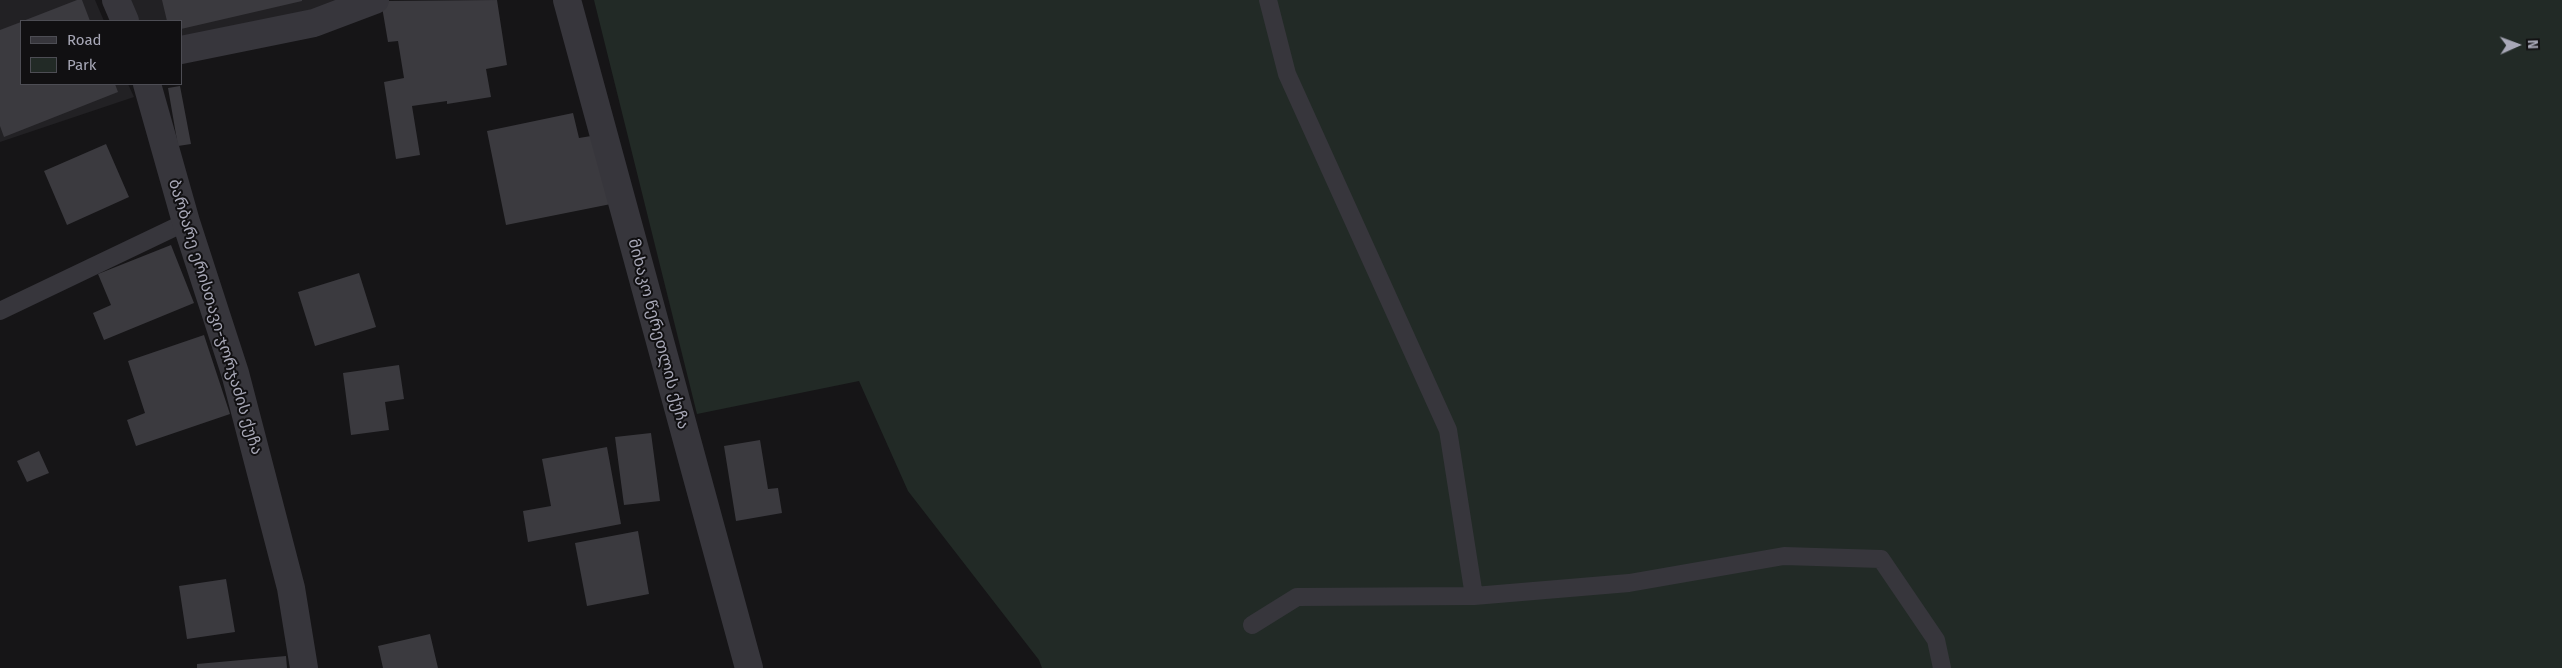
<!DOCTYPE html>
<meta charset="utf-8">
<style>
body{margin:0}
#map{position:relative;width:2562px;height:668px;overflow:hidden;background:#161517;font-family:"Fira Sans",sans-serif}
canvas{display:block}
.legend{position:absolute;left:20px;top:20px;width:162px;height:65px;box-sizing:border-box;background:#111012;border:1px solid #4d4d54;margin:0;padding:6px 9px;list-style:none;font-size:15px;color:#a8a8b7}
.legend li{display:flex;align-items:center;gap:10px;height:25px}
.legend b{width:25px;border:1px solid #4d4d54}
.north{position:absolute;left:2492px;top:20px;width:50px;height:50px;-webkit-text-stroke:4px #111012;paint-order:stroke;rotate:88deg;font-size:14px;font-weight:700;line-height:20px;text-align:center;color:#a8a8b7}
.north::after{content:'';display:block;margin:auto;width:18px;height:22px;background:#a8a8b7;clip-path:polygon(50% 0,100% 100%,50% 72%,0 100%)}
</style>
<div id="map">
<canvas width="2562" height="668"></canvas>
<ul class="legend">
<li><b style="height:6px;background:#37363c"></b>Road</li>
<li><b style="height:14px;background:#222a26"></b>Park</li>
</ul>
<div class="north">N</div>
</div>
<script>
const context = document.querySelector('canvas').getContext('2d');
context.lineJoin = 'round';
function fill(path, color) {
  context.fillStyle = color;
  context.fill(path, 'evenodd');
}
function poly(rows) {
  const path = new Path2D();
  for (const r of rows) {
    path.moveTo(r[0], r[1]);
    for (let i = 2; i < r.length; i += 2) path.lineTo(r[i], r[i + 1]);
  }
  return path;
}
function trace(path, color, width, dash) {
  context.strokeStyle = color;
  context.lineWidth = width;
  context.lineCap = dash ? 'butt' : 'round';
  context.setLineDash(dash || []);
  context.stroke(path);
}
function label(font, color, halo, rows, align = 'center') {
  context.font = font + ' "Fira Sans","Noto Sans Georgian",sans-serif';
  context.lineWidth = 4;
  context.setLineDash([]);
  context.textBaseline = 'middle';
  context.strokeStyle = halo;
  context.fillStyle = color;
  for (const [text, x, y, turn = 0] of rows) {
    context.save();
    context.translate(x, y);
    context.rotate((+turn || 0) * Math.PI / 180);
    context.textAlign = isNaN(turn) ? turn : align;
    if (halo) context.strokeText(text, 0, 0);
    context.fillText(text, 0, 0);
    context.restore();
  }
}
fill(poly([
 [0,0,95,0,104,21,21,21,21,84,128,84,134,97,0,142],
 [130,0,344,0,309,12,181,40,181,21,138,21]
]), '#222124');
fill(poly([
 [594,0,2562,0,2562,668,1042,668,1039,660,908,491,859,381,697,414]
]), '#222a26');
fill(poly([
 [77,0,82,0,90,21,23,21],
 [162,0,302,0,302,1,181,29,181,21,167,21],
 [497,0,507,65,486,69,491,97,447,104,447,101,412,106,420,155,396,159,384,82,404,78,398,41,388,42,381,1],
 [21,22,21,84,115,84,118,92,4,137,0,126,0,30],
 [180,86,191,144,178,146,168,88],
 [573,113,579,138,597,135,611,204,506,225,487,131],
 [106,144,129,197,67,225,44,171],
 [171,245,194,303,104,340,93,313,111,305,98,274],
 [359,273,376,327,315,346,298,292],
 [204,335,230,414,136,446,127,420,145,413,128,361],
 [399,365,404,399,385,402,389,430,351,435,343,373],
 [651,433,660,501,624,505,615,437],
 [760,440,768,489,778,488,782,513,736,521,724,446],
 [607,447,621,524,528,542,523,511,551,506,542,459],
 [39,451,49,473,27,482,17,461],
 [638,531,649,594,587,606,575,543],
 [226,579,235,632,187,639,179,586],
 [430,634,438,668,383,668,378,646],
 [286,656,287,668,197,668,197,664]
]), '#3b3a3f');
trace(poly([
 [1268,0,1287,74,1448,430,1474,596,1629,583,1784,556,1881,559,1936,640,1942,668],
 [0,311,186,222],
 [1252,625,1297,597,1474,596]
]), '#37363c', 18);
trace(poly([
 [116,0,125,21],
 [567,0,749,668],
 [181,50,314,23,375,0],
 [147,84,186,222,235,373,291,588,304,668]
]), '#37363c', 28);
label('16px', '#a8a8b7', '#111012', [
 ["ბარბარე ერისთავი-ჯორჯაძის ქუჩა",215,317,73],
 ["მიხაკო წერეთლის ქუჩა",658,334,75]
]);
</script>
